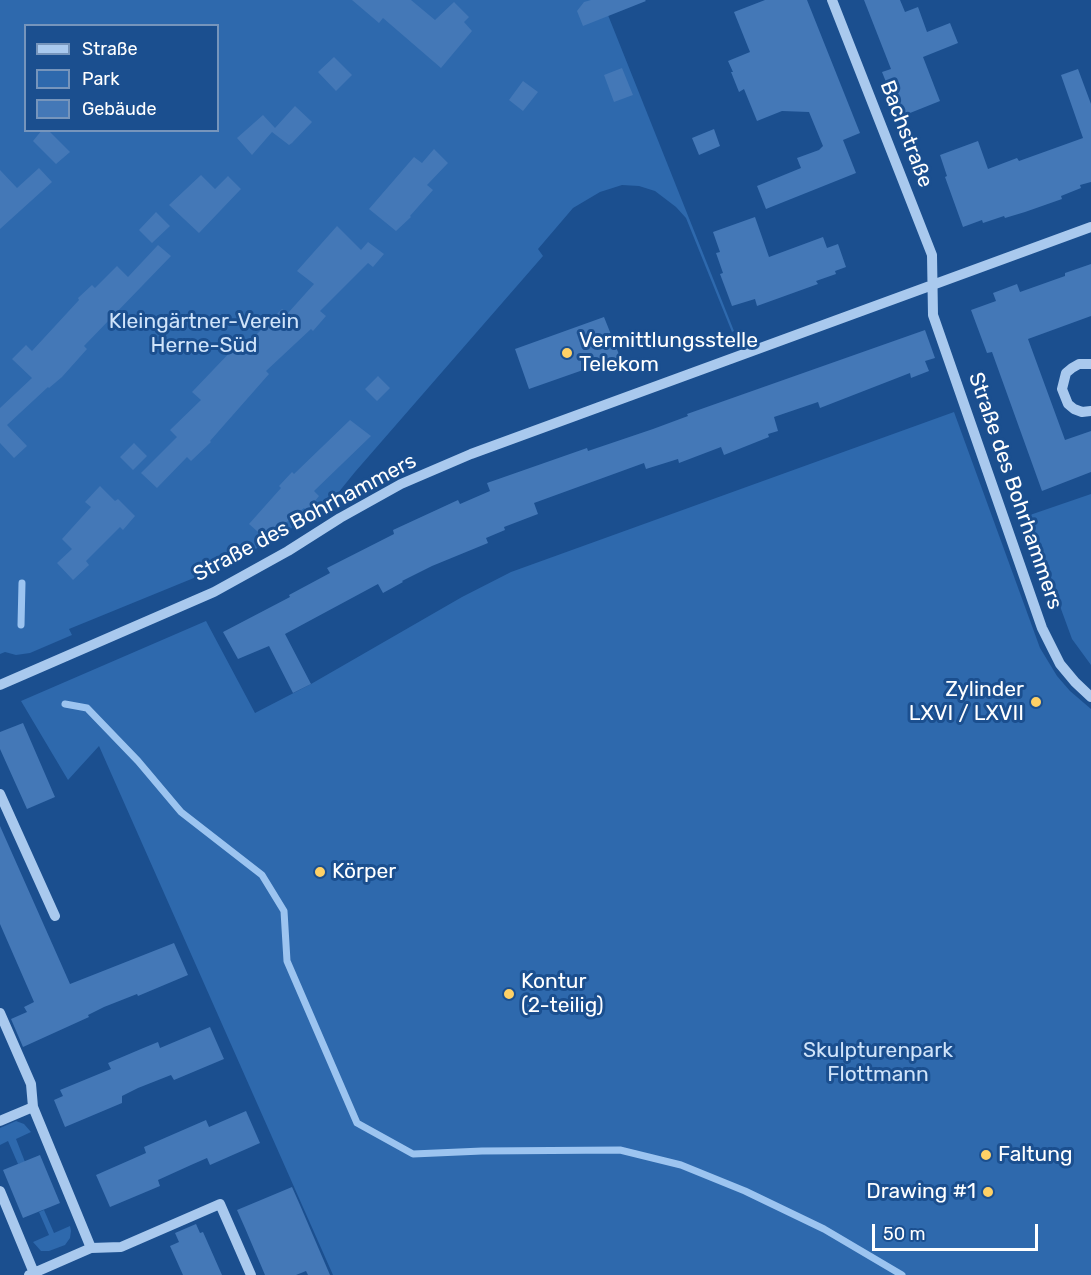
<!DOCTYPE html>
<meta charset="utf-8">
<style>
body{margin:0}
#map{position:relative;width:1091px;height:1275px;overflow:hidden;background:#1b4f8f;font-family:Rubik,sans-serif}
canvas{display:block}
.legend{position:absolute;left:24px;top:24px;width:195px;height:108px;box-sizing:border-box;background:#1b4f8f;border:2px solid #7695bc;margin:0;padding:8px 10px;list-style:none;font-size:18px;color:#fff}
.legend li{display:flex;align-items:center;gap:12px;height:30px}
.legend b{width:30px;border:2px solid #7695bc}
.scale{position:absolute;left:872px;top:1224px;width:166px;height:27px;box-sizing:border-box;border:3px solid #fff;border-top:0;padding-left:8px;font-size:18px;line-height:21px;white-space:nowrap;color:#fff;-webkit-text-stroke:4px #1b4f8f;paint-order:stroke}
</style>
<div id="map">
<canvas width="1091" height="1275"></canvas>
<ul class="legend">
<li><b style="height:8px;background:#a9c9ee"></b>Straße</li>
<li><b style="height:16px;background:#2e69ad"></b>Park</li>
<li><b style="height:16px;background:#4478b7"></b>Gebäude</li>
</ul>
<div class="scale">50 m</div>
</div>
<script>
const context = document.querySelector('canvas').getContext('2d');
context.lineJoin = 'round';
function fill(path, color) {
  context.fillStyle = color;
  context.fill(path, 'evenodd');
}
function poly(rows) {
  const path = new Path2D();
  for (const r of rows) {
    path.moveTo(r[0], r[1]);
    for (let i = 2; i < r.length; i += 2) path.lineTo(r[i], r[i + 1]);
  }
  return path;
}
function trace(path, color, width, dash) {
  context.strokeStyle = color;
  context.lineWidth = width;
  context.lineCap = dash ? 'butt' : 'round';
  context.setLineDash(dash || []);
  context.stroke(path);
}
function label(font, color, halo, rows, align = 'center') {
  context.font = font + ' Rubik,sans-serif';
  context.lineWidth = 6;
  context.setLineDash([]);
  context.textBaseline = 'middle';
  context.strokeStyle = halo;
  context.fillStyle = color;
  for (const [text, x, y, turn = 0] of rows) {
    context.save();
    context.translate(x, y);
    context.rotate((+turn || 0) * Math.PI / 180);
    context.textAlign = isNaN(turn) ? turn : align;
    if (halo) context.strokeText(text, 0, 0);
    context.fillText(text, 0, 0);
    context.restore();
  }
}
fill(poly([
 [0,0,602,0,734,331,732,332,686,218,676,207,655,191,639,186,622,185,600,192,573,208,538,249,543,256,355,472,325,509,233,562,69,629,72,635,30,653,16,655,5,652,0,654],
 [26,26,218,26,218,130,26,130],
 [954,412,1040,648,1057,676,1070,691,1091,709,1091,1275,333,1275,99,746,68,780,21,701,206,621,255,713,311,684,462,597,511,572],
 [1091,494,1091,665,1072,639,1027,516],
 [16,1121,24,1124,31,1132,16,1139,25,1162,18,1164,8,1141,0,1145,0,1128],
 [44,1210,54,1233,70,1226,71,1231,70,1238,65,1245,49,1251,41,1251,33,1242,49,1235,39,1212]
]), '#2e69ad');
trace(poly([
 [21,625,22,583],
 [65,704,87,708,138,761,181,812,262,875,284,911,287,961,357,1123,413,1154,482,1151,620,1150,681,1165,745,1191,824,1229,902,1275]
]), '#9cc4f0', 7);
fill(poly([
 [352,0,411,0,435,20,454,2,469,17,464,22,472,31,441,68,383,18,379,23],
 [591,0,645,0,646,1,583,26,577,11,584,2],
 [765,0,807,0,860,133,843,140,856,173,766,209,757,186,801,168,797,158,819,150,823,146,809,112,782,111,757,121,744,89,739,92,731,72,733,72,728,61,750,52,734,12],
 [864,0,900,0,905,12,918,7,927,32,950,23,958,43,923,57,940,101,900,117,882,72,891,69],
 [334,57,352,75,336,91,318,72],
 [622,68,633,95,614,102,604,75],
 [1078,69,1091,104,1091,182,1080,185,1081,188,1061,196,1062,199,1025,212,1005,218,1004,216,983,223,982,220,963,227,945,177,947,176,940,155,978,141,988,169,1017,158,1019,161,1083,138,1061,75],
 [523,81,538,92,523,111,509,100],
 [295,106,312,122,292,143,289,145,272,132,252,155,237,138,263,115,275,128],
 [714,129,720,146,699,155,692,138],
 [42,130,48,130,70,152,56,164,33,141],
 [434,149,448,163,427,185,433,190,410,216,411,217,396,231,369,209,414,157,422,163],
 [39,168,52,182,0,229,0,170,17,188],
 [201,175,215,189,228,176,241,189,199,233,169,205],
 [156,212,170,226,152,243,139,230],
 [755,217,769,257,823,237,827,248,838,244,846,267,835,271,836,274,816,281,818,284,757,306,755,299,732,306,720,274,723,273,716,253,720,252,713,232],
 [337,226,361,250,368,242,384,254,373,267,368,263,320,311,326,316,313,331,311,329,266,371,269,374,210,441,211,442,191,461,187,457,157,488,141,473,177,437,170,430,201,400,192,392,235,347,240,351,282,309,288,313,314,284,297,271],
 [158,245,171,256,84,346,87,349,62,377,49,388,48,387,7,425,27,446,14,458,0,443,0,408,32,378,12,359,26,345,32,351,79,300,78,298,92,285,95,288,117,266,128,277],
 [1091,264,1091,316,1028,339,1065,440,1091,431,1091,472,1042,491,992,352,987,353,971,310,996,301,993,293,1017,284,1020,292,1065,276,1065,273],
 [604,317,620,357,529,389,515,349],
 [925,330,935,358,925,361,929,371,911,378,910,373,820,408,818,402,774,417,778,431,768,434,769,437,724,455,721,447,679,463,678,459,646,469,644,463,534,503,538,514,504,527,505,530,486,538,488,543,432,566,402,581,403,582,383,593,378,584,285,634,311,684,293,693,269,646,238,659,223,632,290,597,289,595,330,573,327,568,394,534,393,530,458,500,460,504,490,491,487,483,587,448,588,451,653,429,688,416,687,414],
 [378,376,390,388,377,401,365,389],
 [350,420,371,436,314,491,319,496,307,511,304,508,266,539,249,524,281,488,279,486,292,472,294,474],
 [134,443,147,456,133,470,120,457],
 [100,486,115,501,118,499,135,516,123,530,120,527,86,561,89,565,73,580,57,563,72,549,62,539,91,507,85,502],
 [23,723,55,797,27,809,0,749,0,732],
 [0,826,70,984,174,943,188,975,138,996,137,994,104,1007,88,1015,89,1017,23,1047,11,1019,27,1012,24,1007,34,1002,0,924],
 [210,1027,224,1059,174,1080,171,1075,138,1088,122,1096,122,1103,65,1127,54,1100,63,1096,60,1090,111,1069,108,1063,141,1049,158,1042,160,1048],
 [246,1111,260,1143,210,1165,207,1158,191,1165,158,1180,160,1186,110,1207,96,1175,146,1153,144,1147,206,1120,209,1127],
 [40,1155,60,1203,23,1218,3,1170],
 [292,1187,300,1205,330,1275,308,1275,306,1271,296,1275,265,1275,245,1228,237,1210],
 [196,1224,200,1233,203,1232,222,1275,183,1275,170,1246,179,1242,175,1233]
]), '#4478b7');
trace(poly([
 [832,0,932,255,933,315,1042,628,1060,664,1075,682,1091,697],
 [1091,364,1079,364,1072,368,1066,373,1062,389,1068,404,1074,409,1082,412,1091,411],
 [0,685,214,592,288,551,340,518,401,484,471,454,1091,227],
 [0,794,55,916],
 [0,1013,31,1084,33,1107,91,1248,29,1275],
 [0,1121,33,1107],
 [0,1191,34,1273],
 [91,1248,121,1247,220,1204,251,1275]
]), '#a9c9ee', 10);
for (const [x, y, r, color] of [
 [567,353,6,"#ffd166"],
 [1036,702,6,"#ffd166"],
 [320,872,6,"#ffd166"],
 [509,994,6,"#ffd166"],
 [986,1155,6,"#ffd166"],
 [988,1192,6,"#ffd166"]
]) {
  const dot = new Path2D();
  dot.arc(x, y, r, 0, 2 * Math.PI);
  context.fillStyle = color;
  context.fill(dot);
  trace(dot, '#1b4f8f', 2);
}
label('21px', '#fff', '#1b4f8f', [
 ["Bachstraße",906,134,69],
 ["Straße des Bohrhammers",1015,491,71],
 ["Straße des Bohrhammers",305,518,-28]
]);
label('21px', '#cfe3fa', '#1b4f8f', [
 ["Kleingärtner-Verein",204,322],
 ["Herne-Süd",204,346],
 ["Skulpturenpark",878,1051],
 ["Flottmann",878,1075]
]);
label('21px', '#fff', '#1b4f8f', [
 ["Vermittlungsstelle",579,341],
 ["Telekom",579,365],
 ["Zylinder",1024,690,"right"],
 ["LXVI / LXVII",1024,714,"right"],
 ["Körper",332,872],
 ["Kontur",521,982],
 ["(2-teilig)",521,1006],
 ["Faltung",998,1155],
 ["Drawing #1",976,1192,"right"]
], 'left');
</script>
